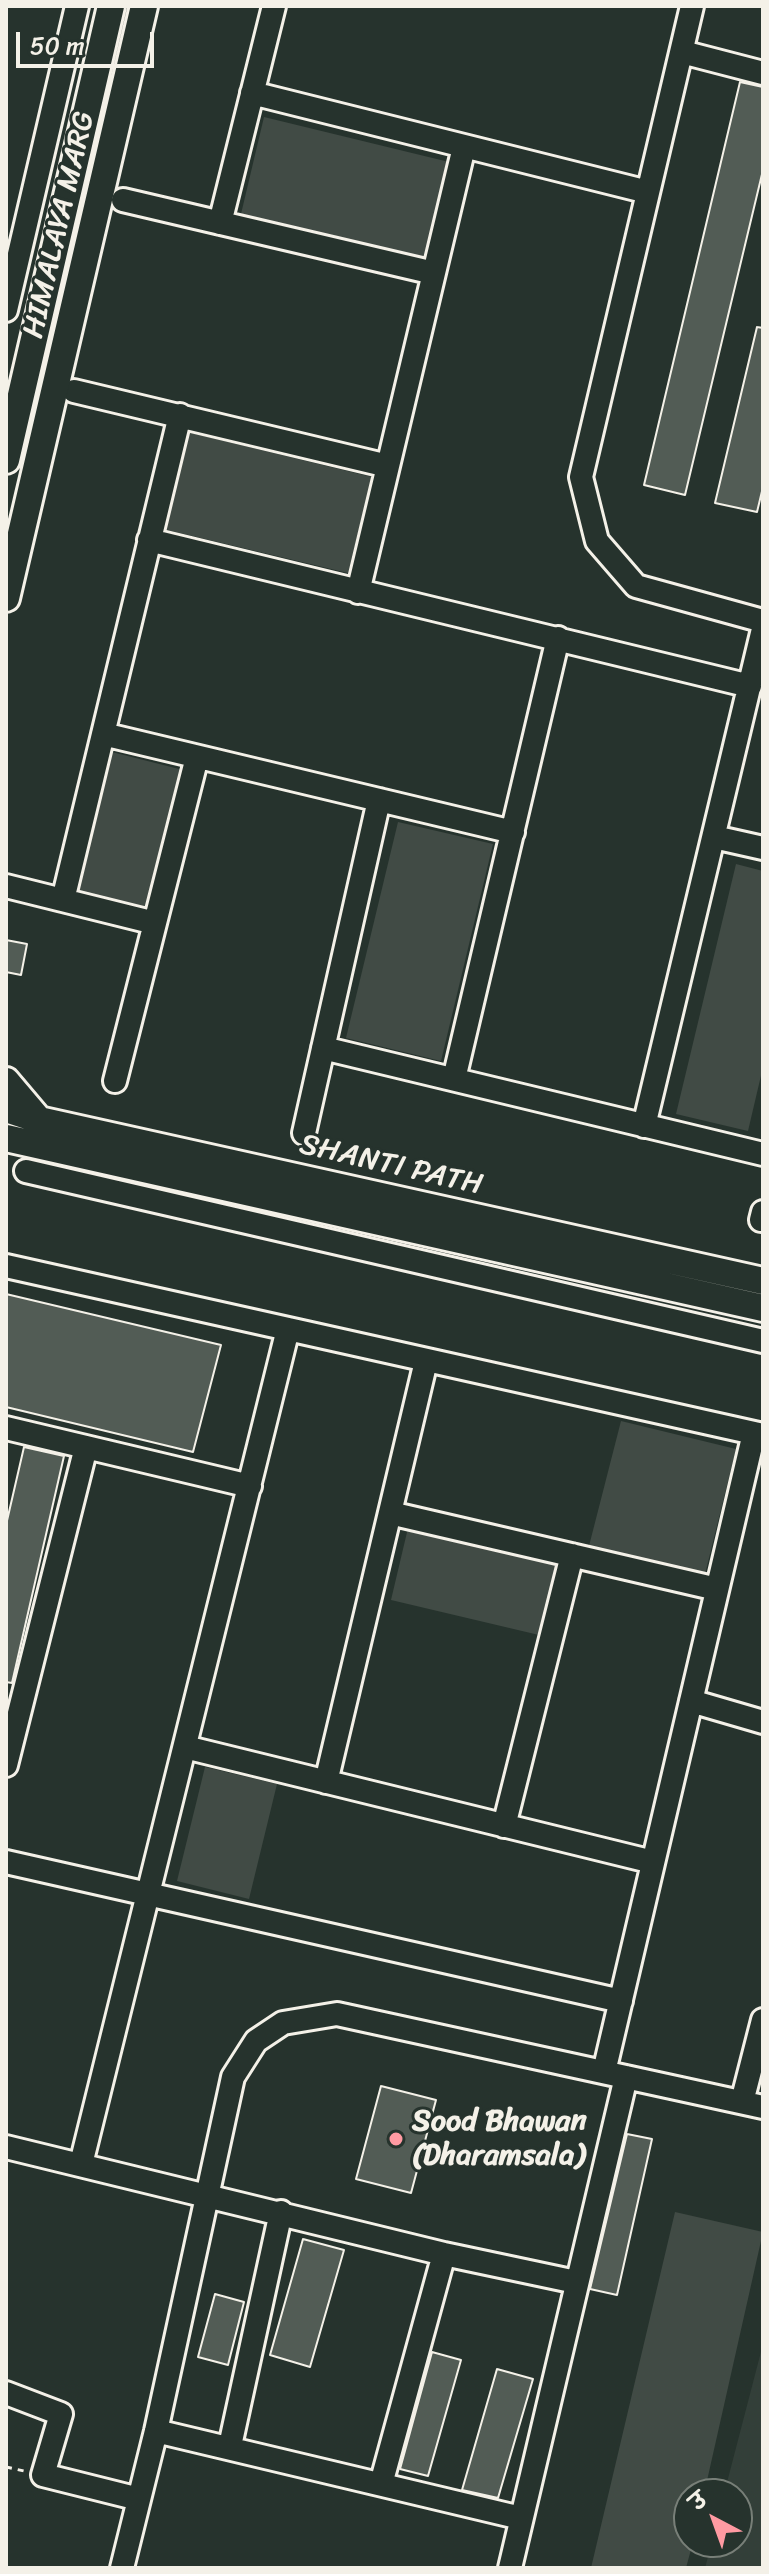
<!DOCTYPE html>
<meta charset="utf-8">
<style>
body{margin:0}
#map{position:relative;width:769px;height:2574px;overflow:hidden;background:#26332d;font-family:Sriracha,"Playpen Sans Deva",sans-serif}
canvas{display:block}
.frame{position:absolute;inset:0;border:8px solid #f4f1e8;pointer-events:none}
.north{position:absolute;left:673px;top:2478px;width:80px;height:80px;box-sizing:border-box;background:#26332d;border:2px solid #787f78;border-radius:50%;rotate:319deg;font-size:22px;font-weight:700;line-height:32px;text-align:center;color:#f4f1e8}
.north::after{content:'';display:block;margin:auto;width:28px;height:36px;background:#ff9aa2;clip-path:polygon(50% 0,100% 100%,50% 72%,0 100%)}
.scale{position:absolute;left:16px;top:32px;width:138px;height:36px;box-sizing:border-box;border:4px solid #f4f1e8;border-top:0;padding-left:10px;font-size:24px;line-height:28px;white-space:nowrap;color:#f4f1e8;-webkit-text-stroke:6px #26332d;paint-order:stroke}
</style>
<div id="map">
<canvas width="769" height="2574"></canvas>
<div class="frame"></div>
<div class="north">उ</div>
<div class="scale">50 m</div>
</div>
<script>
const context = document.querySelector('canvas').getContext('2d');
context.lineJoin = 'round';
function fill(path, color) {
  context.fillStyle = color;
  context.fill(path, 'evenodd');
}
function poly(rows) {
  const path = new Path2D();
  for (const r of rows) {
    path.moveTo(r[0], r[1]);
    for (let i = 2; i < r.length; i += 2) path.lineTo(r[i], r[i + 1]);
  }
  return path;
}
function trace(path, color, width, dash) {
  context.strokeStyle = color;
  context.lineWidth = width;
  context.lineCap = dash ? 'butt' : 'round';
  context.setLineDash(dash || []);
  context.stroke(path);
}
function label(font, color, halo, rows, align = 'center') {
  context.font = font + ' Sriracha,sans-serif';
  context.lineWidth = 6;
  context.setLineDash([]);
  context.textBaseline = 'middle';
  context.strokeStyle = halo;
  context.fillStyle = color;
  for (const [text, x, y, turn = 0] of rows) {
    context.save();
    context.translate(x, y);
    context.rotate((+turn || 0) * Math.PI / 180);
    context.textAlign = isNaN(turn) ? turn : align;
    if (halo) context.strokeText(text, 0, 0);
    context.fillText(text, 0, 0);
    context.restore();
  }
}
fill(poly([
 [763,2344,763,2568,705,2568,712,2542,737,2542,737,2494,724,2494]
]), '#333f39');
fill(poly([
 [264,117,449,162,425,258,241,214],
 [187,432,372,477,348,573,163,529],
 [108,751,183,770,148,909,73,890],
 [398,822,493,844,441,1061,346,1038],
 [736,864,763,871,763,1067,748,1131,676,1114],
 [621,1421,736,1449,705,1574,589,1546],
 [408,1528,557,1563,539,1635,391,1600],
 [205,1767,277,1784,249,1899,177,1881],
 [675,2212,763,2232,704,2494,689,2494,689,2542,693,2542,686,2568,591,2568]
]), '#414b45');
const building = poly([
 [740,82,763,87,763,170,685,495,644,485,740,82],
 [757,327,763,328,763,487,757,512,715,503,757,327],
 [6,940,27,944,21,975,6,972,6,940],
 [6,1294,221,1345,193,1452,6,1407,6,1294],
 [24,1447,64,1456,12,1683,6,1682,6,1525,24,1447],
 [381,2086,436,2100,411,2193,356,2179,381,2086],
 [627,2134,652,2139,617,2295,590,2289,627,2134],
 [303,2239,344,2250,310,2367,270,2355,303,2239],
 [215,2294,244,2302,228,2365,198,2357,215,2294],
 [432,2352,461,2360,428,2476,400,2469,432,2352],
 [497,2369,533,2379,498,2498,462,2490,497,2369]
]);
fill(building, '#525c55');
trace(building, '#f4f1e8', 2);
const minor = poly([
 [692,6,581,477,597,541,636,586,763,621],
 [682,52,763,73],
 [252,93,648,192],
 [123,200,434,273],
 [220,223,274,6],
 [6,310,77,6],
 [74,391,388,466],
 [149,540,750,686],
 [358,592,464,147],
 [103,734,513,832],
 [714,837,763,848],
 [6,886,155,923],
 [63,900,180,415],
 [323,1048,763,1154],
 [454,1079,558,638],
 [115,1081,197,757],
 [644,1126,763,629],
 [304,1133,379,800],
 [26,1171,763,1341],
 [761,1220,763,1212],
 [6,1266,763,1435],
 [6,1428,250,1486],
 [390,1513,717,1589],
 [691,1701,763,1722],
 [185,1747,653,1862],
 [6,1765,86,1447],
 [326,1782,426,1361],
 [504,1826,572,1555],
 [6,1862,621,2001],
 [604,2072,754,1433],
 [742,2102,763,2020],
 [6,2147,444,2254,576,2282],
 [81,2164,288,1329],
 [6,2393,61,2414,43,2475,139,2499],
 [156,2431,521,2518],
 [230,2446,281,2212],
 [381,2484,444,2254],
 [122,2568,156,2431,233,2077,256,2041,283,2023,337,2014,763,2107],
 [510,2568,626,2077]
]);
const major = poly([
 [6,460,111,6],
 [6,598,144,6],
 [6,1081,39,1120],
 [6,1109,39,1120,763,1281],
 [6,1138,763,1308]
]);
trace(minor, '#f4f1e8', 28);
trace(major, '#f4f1e8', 32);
trace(poly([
 [6,2467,24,2471]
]), '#f4f1e8', 3, [6, 6]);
trace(minor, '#26332d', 22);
trace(major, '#26332d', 26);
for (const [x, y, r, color] of [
 [396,2139,8,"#ff9aa2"]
]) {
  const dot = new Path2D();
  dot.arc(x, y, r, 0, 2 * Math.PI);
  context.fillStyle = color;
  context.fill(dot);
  trace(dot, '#26332d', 3);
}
label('30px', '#f4f1e8', '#26332d', [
 ["HIMALAYA MARG",60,225,-77],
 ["SHANTI PATH",391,1166,13]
]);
label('bold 30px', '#f4f1e8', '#26332d', [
 ["Sood Bhawan",412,2122],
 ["(Dharamsala)",412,2156]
], 'left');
</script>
